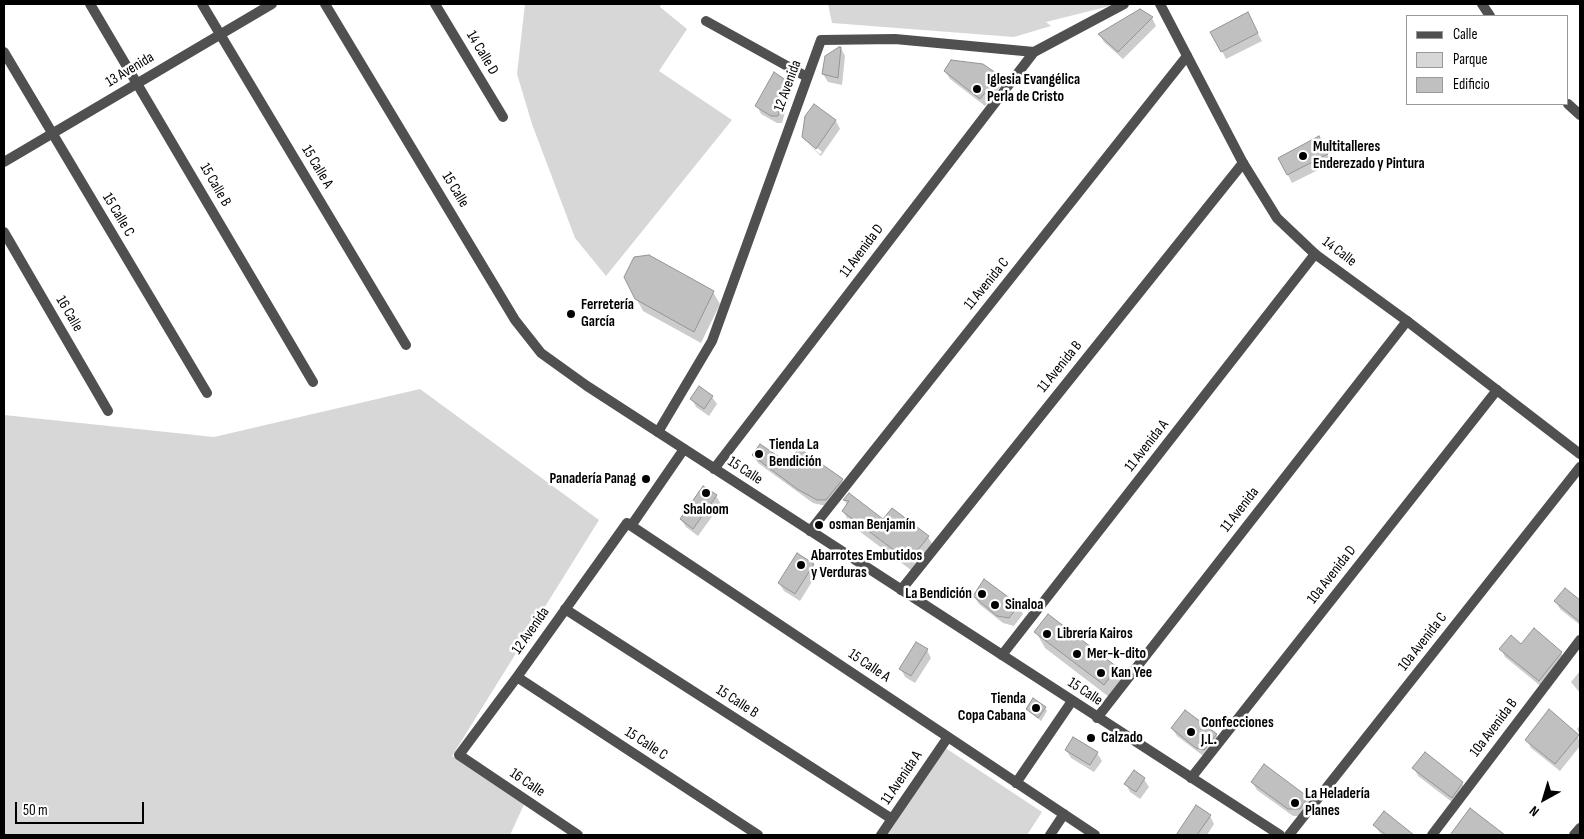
<!DOCTYPE html>
<meta charset="utf-8">
<style>
body{margin:0}
#map{position:relative;width:1584px;height:839px;overflow:hidden;background:#fff;font-family:"Sofia Sans Condensed",sans-serif}
canvas{display:block}
.frame{position:absolute;inset:0;border:5px solid #000;pointer-events:none}
.legend{position:absolute;left:1406px;top:15px;width:162px;height:90px;box-sizing:border-box;background:#fff;border:1px solid #999;margin:0;padding:6px 9px;list-style:none;font-size:15px;color:#000}
.legend li{display:flex;align-items:center;gap:10px;height:25px}
.legend b{width:25px;border:1px solid #999}
.north{position:absolute;left:1519px;top:774px;width:50px;height:50px;-webkit-text-stroke:4px #fff;paint-order:stroke;rotate:219deg;font-size:14px;font-weight:700;line-height:20px;text-align:center;color:#000}
.north::after{content:'';display:block;margin:auto;width:18px;height:22px;background:#000;clip-path:polygon(50% 0,100% 100%,50% 72%,0 100%)}
.scale{position:absolute;left:15px;top:802px;width:129px;height:22px;box-sizing:border-box;border:2px solid #000;border-top:0;padding-left:6px;font-size:15px;line-height:18px;white-space:nowrap;color:#000;-webkit-text-stroke:4px #fff;paint-order:stroke}
</style>
<div id="map">
<canvas width="1584" height="839"></canvas>
<div class="frame"></div>
<ul class="legend">
<li><b style="height:6px;background:#505050"></b>Calle</li>
<li><b style="height:14px;background:#d7d7d7"></b>Parque</li>
<li><b style="height:14px;background:#c0c0c0"></b>Edificio</li>
</ul>
<div class="north">N</div>
<div class="scale">50 m</div>
</div>
<script>
const context = document.querySelector('canvas').getContext('2d');
context.lineJoin = 'round';
function fill(path, color) {
  context.fillStyle = color;
  context.fill(path, 'evenodd');
}
function poly(rows) {
  const path = new Path2D();
  for (const r of rows) {
    path.moveTo(r[0], r[1]);
    for (let i = 2; i < r.length; i += 2) path.lineTo(r[i], r[i + 1]);
  }
  return path;
}
function trace(path, color, width, dash) {
  context.strokeStyle = color;
  context.lineWidth = width;
  context.lineCap = dash ? 'butt' : 'round';
  context.setLineDash(dash || []);
  context.stroke(path);
}
function label(font, color, halo, rows, align = 'center') {
  context.font = font + ' "Sofia Sans Condensed",sans-serif';
  context.lineWidth = 5;
  context.setLineDash([]);
  context.textBaseline = 'middle';
  context.strokeStyle = halo;
  context.fillStyle = color;
  for (const [text, x, y, turn = 0] of rows) {
    context.save();
    context.translate(x, y);
    context.rotate((+turn || 0) * Math.PI / 180);
    context.textAlign = isNaN(turn) ? turn : align;
    if (halo) context.strokeText(text, 0, 0);
    context.fillText(text, 0, 0);
    context.restore();
  }
}
fill(poly([
 [525,4,661,4,660,7,687,29,659,71,732,120,606,276,575,238,532,124,517,74],
 [828,4,1118,4,1046,22,1051,26,1014,37,832,23],
 [420,389,599,520,452,756,527,798,510,835,4,835,4,415,214,437],
 [944,747,1042,812,1027,835,885,835]
]), '#d7d7d7');
fill(poly([
 [1140,11,1152,18,1156,26,1123,59,1104,42,1100,35],
 [1247,14,1262,41,1226,59,1222,51],
 [841,48,845,56,842,85,828,82,823,74],
 [945,71,995,74,1000,87,985,106,950,79],
 [786,81,791,90,782,123,777,123,761,114,757,106],
 [815,106,836,121,840,129,821,156,807,143,820,154,822,152,806,139,806,142,803,137],
 [1323,146,1332,163,1292,183,1279,158],
 [713,292,720,304,701,343,643,311,636,298],
 [712,397,717,404,709,416,696,407,692,399],
 [753,455,842,480,846,487,830,507,813,503,758,463],
 [703,487,716,496,721,504,698,536,686,527,681,519],
 [849,495,883,521,892,509,928,537,936,550,911,570,851,525,843,511,847,505,845,501],
 [813,565,818,572,800,601,784,591,779,583],
 [984,581,1018,606,1023,614,1014,626,1003,623,979,604,974,596],
 [1565,589,1580,601,1580,625,1560,609,1556,602],
 [1036,632,1116,668,1125,684,1113,700,1045,648],
 [1521,646,1561,653,1566,660,1543,688,1505,657,1501,649],
 [927,650,931,658,915,683,905,677,901,669],
 [1580,671,1580,693,1571,682],
 [1045,708,1047,711,1041,721,1027,709],
 [1580,725,1580,735,1577,729],
 [1172,728,1216,735,1221,742,1209,757,1202,755,1177,736],
 [1578,736,1580,746,1560,771,1531,748,1527,740],
 [1066,750,1097,753,1102,761,1094,772,1071,758],
 [1425,754,1462,783,1467,791,1456,805,1418,776,1414,768],
 [1265,766,1307,798,1312,806,1304,816,1293,816,1257,790,1252,782],
 [1144,779,1149,787,1140,799,1130,792,1126,784],
 [1196,807,1210,816,1214,824,1207,835,1177,835],
 [1470,810,1501,833,1502,835,1451,835],
 [1384,813,1412,835,1383,835,1379,832,1375,825]
]), '#0003');
const building = poly([
 [1140,9,1153,17,1118,52,1098,34,1140,9],
 [1248,12,1258,33,1221,52,1210,32,1248,12],
 [839,47,841,47,838,78,822,74,825,56,839,47],
 [951,60,983,64,996,73,996,79,980,99,944,71,951,60],
 [774,72,787,81,778,116,771,116,755,106,774,72],
 [814,104,836,120,816,149,802,137,805,116,814,104],
 [1319,136,1328,154,1287,175,1278,158,1319,136],
 [649,255,714,291,694,332,635,299,624,277,634,257,649,255],
 [699,386,713,396,704,409,690,399,699,386],
 [760,444,788,463,799,448,843,479,826,500,817,500,797,489,752,455,760,444],
 [703,486,717,495,693,529,680,519,703,486],
 [849,493,883,519,892,508,929,536,913,556,903,557,842,511,849,501,843,500,849,493],
 [797,553,814,564,795,594,778,583,797,553],
 [984,579,1019,605,1009,618,997,616,973,596,984,579],
 [1565,588,1580,600,1580,622,1554,601,1565,588],
 [1048,614,1117,667,1104,685,1034,632,1048,614],
 [1534,628,1562,652,1539,681,1499,649,1511,635,1521,644,1534,628],
 [916,642,928,649,911,676,899,669,916,642],
 [1033,698,1046,707,1038,718,1026,709,1033,698],
 [1549,709,1579,735,1555,764,1525,740,1549,709],
 [1185,710,1217,734,1204,750,1196,748,1171,728,1185,710],
 [1073,737,1098,752,1090,765,1065,750,1073,737],
 [1425,752,1463,782,1452,798,1412,768,1425,752],
 [1264,764,1308,797,1300,809,1288,809,1251,782,1264,764],
 [1134,770,1145,778,1136,792,1124,784,1134,770],
 [1196,805,1211,815,1197,835,1176,835,1196,805],
 [1470,808,1505,835,1450,835,1470,808],
 [1384,811,1414,835,1386,835,1373,825,1384,811]
]);
fill(building, '#c0c0c0');
trace(building, '#949494', 1);
trace(poly([
 [90,4,313,382],
 [202,4,406,345],
 [435,4,503,117],
 [1482,4,1490,16],
 [706,21,807,77],
 [4,52,207,393],
 [1568,104,1580,115],
 [4,162,272,4],
 [4,232,108,411],
 [658,432,712,341,821,40,895,39,1034,52],
 [631,526,684,449],
 [810,531,1187,56],
 [901,590,1243,163],
 [565,609,892,819],
 [1002,655,1315,254],
 [517,677,758,835],
 [1097,718,1407,321],
 [1191,778,1497,390],
 [1016,783,1072,701],
 [578,835,459,755,517,677,627,523,1095,835],
 [881,835,948,737],
 [1050,835,1064,814],
 [1289,835,1580,467],
 [1432,835,1580,640],
 [1574,835,1580,828]
]), '#505050', 10);
trace(poly([
 [325,4,515,320,541,353,587,386,1280,835],
 [1160,4,1243,163,1277,218,1315,254,1407,321,1580,454],
 [714,469,1034,52,1124,4]
]), '#505050', 10);
for (const [x, y, r, color] of [
 [977,89,5,"#000"],
 [1303,156,5,"#000"],
 [571,314,5,"#000"],
 [759,454,5,"#000"],
 [646,479,5,"#000"],
 [706,493,5,"#000"],
 [819,525,5,"#000"],
 [801,565,5,"#000"],
 [982,594,5,"#000"],
 [995,605,5,"#000"],
 [1047,634,5,"#000"],
 [1077,654,5,"#000"],
 [1101,673,5,"#000"],
 [1036,708,5,"#000"],
 [1191,732,5,"#000"],
 [1091,738,5,"#000"],
 [1295,803,5,"#000"]
]) {
  const dot = new Path2D();
  dot.arc(x, y, r, 0, 2 * Math.PI);
  context.fillStyle = color;
  context.fill(dot);
  trace(dot, '#fff', 2);
}
label('15px', '#000', '#fff', [
 ["14 Calle D",482,53,59],
 ["13 Avenida",130,70,-31],
 ["12 Avenida",788,86,-70],
 ["15 Calle A",317,167,59],
 ["15 Calle B",215,185,60],
 ["15 Calle",455,190,59],
 ["15 Calle C",118,215,59],
 ["11 Avenida D",862,251,-53],
 ["14 Calle",1339,252,37],
 ["11 Avenida C",987,284,-51],
 ["16 Calle",69,314,60],
 ["11 Avenida B",1060,367,-51],
 ["11 Avenida A",1147,446,-52],
 ["15 Calle",745,471,33],
 ["11 Avenida",1240,510,-52],
 ["10a Avenida D",1332,575,-52],
 ["12 Avenida",531,631,-55],
 ["10a Avenida C",1423,642,-52],
 ["15 Calle A",869,666,34],
 ["15 Calle",1085,692,33],
 ["15 Calle B",737,702,33],
 ["10a Avenida B",1494,728,-53],
 ["15 Calle C",646,744,33],
 ["11 Avenida A",902,778,-56],
 ["16 Calle",527,783,34]
]);
label('bold 15px', '#000', '#fff', [
 ["Iglesia Evangélica",987,80],
 ["Perla de Cristo",987,97],
 ["Multitalleres",1313,147],
 ["Enderezado y Pintura",1313,164],
 ["Ferretería",581,305],
 ["García",581,322],
 ["Tienda La",769,445],
 ["Bendición",769,462],
 ["Panadería Panag",636,479,"right"],
 ["Shaloom",706,510,"center"],
 ["osman Benjamín",829,525],
 ["Abarrotes Embutidos",811,556],
 ["y Verduras",811,573],
 ["La Bendición",972,594,"right"],
 ["Sinaloa",1005,605],
 ["Librería Kairos",1057,634],
 ["Mer-k-dito",1087,654],
 ["Kan Yee",1111,673],
 ["Tienda",1026,699,"right"],
 ["Copa Cabana",1026,716,"right"],
 ["Confecciones",1201,723],
 ["J.L.",1201,740],
 ["Calzado",1101,738],
 ["La Heladería",1305,794],
 ["Planes",1305,811]
], 'left');
</script>
